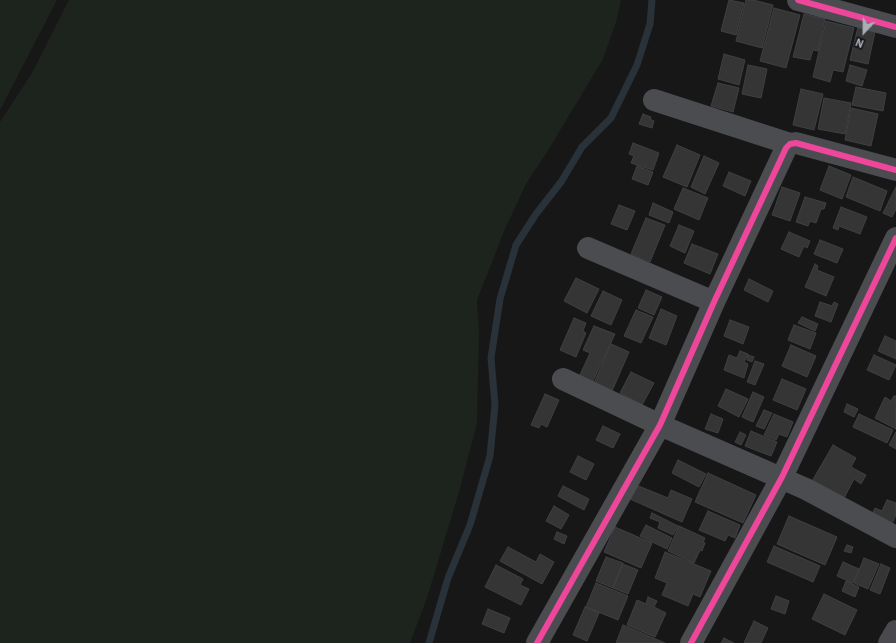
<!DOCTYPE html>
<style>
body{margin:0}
#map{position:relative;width:896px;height:643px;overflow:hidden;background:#171717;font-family:"IBM Plex Sans",sans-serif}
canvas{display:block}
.north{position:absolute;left:844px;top:12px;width:40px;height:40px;-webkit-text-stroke:3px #111113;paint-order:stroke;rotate:202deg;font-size:11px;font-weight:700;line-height:16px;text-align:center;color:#a8adb8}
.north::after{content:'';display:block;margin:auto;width:14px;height:18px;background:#a8adb8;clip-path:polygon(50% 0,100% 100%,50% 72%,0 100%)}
</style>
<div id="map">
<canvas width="896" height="643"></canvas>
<div class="north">N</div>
</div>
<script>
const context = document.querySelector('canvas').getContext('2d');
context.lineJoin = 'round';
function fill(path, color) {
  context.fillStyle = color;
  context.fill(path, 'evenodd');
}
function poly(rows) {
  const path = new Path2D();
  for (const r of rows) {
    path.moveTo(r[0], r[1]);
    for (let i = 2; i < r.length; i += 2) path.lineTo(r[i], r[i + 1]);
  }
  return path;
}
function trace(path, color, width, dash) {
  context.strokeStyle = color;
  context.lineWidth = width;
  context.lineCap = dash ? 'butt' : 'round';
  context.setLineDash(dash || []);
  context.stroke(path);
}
fill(poly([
 [0,0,57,0,0,110],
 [69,0,621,0,617,19,603,59,547,152,526,184,505,229,477,300,479,331,477,423,459,492,427,598,410,643,0,643,0,122,32,73]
]), '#1d241e');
trace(poly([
 [429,643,448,578,470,525,490,456,495,405,491,358,500,299,516,245,536,214,561,182,582,147,611,118,637,65,650,24,652,0]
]), '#2a3239', 7);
const building = poly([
 [729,0,744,3,736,35,721,31,729,0],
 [746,0,753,0,773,5,762,48,736,41,746,0],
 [774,8,800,15,786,68,760,61,774,8],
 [804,14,825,19,818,51,813,50,810,60,793,57,804,14],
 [826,21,854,28,843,72,833,70,830,82,813,77,826,21],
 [858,27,875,32,868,64,850,60,858,27],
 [724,54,745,60,739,85,718,79,724,54],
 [748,65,767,69,761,98,742,94,748,65],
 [850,65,867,70,862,86,846,81,850,65],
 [718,83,739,88,733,112,711,106,718,83],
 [856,87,886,93,883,111,852,105,856,87],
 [801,89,823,94,814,130,793,125,801,89],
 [824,98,851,103,845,134,818,129,824,98],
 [851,108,878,114,871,146,845,140,851,108],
 [643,114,651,117,650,119,654,121,652,128,639,124,643,114],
 [633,143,659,153,653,170,631,163,634,156,629,154,633,143],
 [677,145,700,155,687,187,663,177,677,145],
 [704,156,719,163,705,194,691,187,704,156],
 [637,166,653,172,648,185,632,179,637,166],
 [829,166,851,175,842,199,820,190,829,166],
 [729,172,751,181,745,196,723,186,729,172],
 [853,177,887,191,880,211,846,197,853,177],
 [782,187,800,193,790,221,772,215,782,187],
 [896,187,896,209,892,217,883,213,896,187],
 [683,188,708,198,699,220,674,209,683,188],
 [805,197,826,203,824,209,821,209,816,223,810,221,808,226,796,222,805,197],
 [653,203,673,212,669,223,649,215,653,203],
 [619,205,635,211,627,230,611,224,619,205],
 [841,207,867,217,860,234,839,226,838,230,833,228,841,207],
 [646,218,665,225,650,262,631,254,646,218],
 [679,225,694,231,685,253,670,246,679,225],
 [789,232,810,241,807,248,804,246,799,257,781,249,789,232],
 [820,240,843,249,837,263,814,254,820,240],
 [692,244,718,254,710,274,684,263,692,244],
 [815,264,818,266,817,270,834,277,826,296,805,287,815,264],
 [576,278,599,289,587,313,564,301,576,278],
 [749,279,773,291,768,302,744,290,749,279],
 [646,290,662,297,654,315,638,308,646,290],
 [603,291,622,300,611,325,591,316,603,291],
 [820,302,832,306,834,302,838,304,831,322,815,316,820,302],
 [661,309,677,316,666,345,649,338,661,309],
 [636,310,653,317,641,343,624,336,636,310],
 [802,317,818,324,815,331,798,323,802,317],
 [574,318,586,323,583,331,586,333,576,357,560,350,574,318],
 [730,320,749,327,743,344,724,336,730,320],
 [794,325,816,333,810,349,788,340,794,325],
 [594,326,615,334,592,383,579,377,590,353,583,350,594,326],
 [885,336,896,341,896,359,878,351,885,336],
 [611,344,629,352,612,391,594,383,611,344],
 [791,345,816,356,807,377,782,366,791,345],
 [740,351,748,354,744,362,748,364,744,378,724,370,729,355,737,358,740,351],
 [748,355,754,357,752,362,747,360,748,355],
 [874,355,896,365,889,380,867,370,874,355],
 [755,361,764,364,755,385,747,382,755,361],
 [631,372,654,383,642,405,620,393,631,372],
 [782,379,806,389,797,410,773,400,782,379],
 [726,389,748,399,739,417,718,406,726,389],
 [753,392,764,397,753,422,742,417,753,392],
 [545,394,559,400,547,427,541,424,539,428,531,425,545,394],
 [894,396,896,396,896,429,875,418,885,397,891,401,894,396],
 [847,404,858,409,854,417,844,412,847,404],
 [764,410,772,413,764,429,756,426,764,410],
 [711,414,723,419,718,433,705,429,711,414],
 [774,414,793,422,787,437,779,434,776,440,764,435,774,414],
 [859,414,893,430,887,443,853,427,859,414],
 [603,426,620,434,613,448,596,440,603,426],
 [751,431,777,442,771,456,745,446,751,431],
 [740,432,746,435,741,445,735,442,740,432],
 [896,432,896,449,889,445,896,432],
 [833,445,856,458,851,467,866,475,861,484,854,479,843,500,811,483,833,445],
 [578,456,594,464,586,480,570,472,578,456],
 [678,460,706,474,699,487,672,473,678,460],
 [708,473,756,495,743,523,695,502,708,473],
 [636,485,668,498,671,490,692,499,682,522,630,499,636,485],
 [563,486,589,499,584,510,558,496,563,486],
 [887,500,896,503,896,515,891,526,872,514,875,508,882,511,887,500],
 [554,506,569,515,561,529,546,521,554,506],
 [708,511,740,525,735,538,728,535,725,541,699,530,708,511],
 [652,513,678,526,673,535,658,528,660,522,650,518,652,513],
 [789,516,837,537,825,565,777,544,789,516],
 [646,525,672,538,667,549,640,536,646,525],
 [679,526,705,538,703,542,705,543,702,551,700,550,694,563,668,551,679,526],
 [615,527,652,543,641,568,604,552,615,527],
 [557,532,567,536,564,544,554,539,557,532],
 [847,545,853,547,851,553,844,551,847,545],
 [774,546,820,566,813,582,767,562,774,546],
 [508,547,536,562,540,554,554,562,542,584,500,561,508,547],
 [665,552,711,571,700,597,693,594,688,606,662,595,667,583,655,578,665,552],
 [606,557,623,563,613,588,596,581,606,557],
 [864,558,879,564,868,589,854,583,864,558],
 [843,562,859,569,853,583,837,576,843,562],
 [623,564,638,570,628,594,613,588,623,564],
 [881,564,890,568,880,594,870,590,881,564],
 [496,565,523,579,520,585,529,589,521,605,485,587,496,565],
 [846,581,859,587,855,597,842,591,846,581],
 [596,583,628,596,618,620,586,607,596,583],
 [824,594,857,610,845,635,812,619,824,594],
 [776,596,789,601,785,614,771,609,776,596],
 [648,597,657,601,654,607,666,613,655,637,627,625,637,600,646,604,648,597],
 [585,607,599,613,587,641,573,635,585,607],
 [488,609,510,618,504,633,482,624,488,609],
 [754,621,768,628,761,643,744,643,754,621],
 [623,625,665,643,616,643,623,625],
 [724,638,734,643,721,643,724,638]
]);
fill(building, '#353536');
trace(building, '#3f4043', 1);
trace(poly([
 [798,0,896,27],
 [654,100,790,144],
 [588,248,714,302],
 [563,379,660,425,806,489,896,537],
 [537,643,660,425,714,302,786,148,790,144,796,143,896,170],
 [691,643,782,477,896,238]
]), '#4b4c50', 22);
trace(poly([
 [889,643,896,631]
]), '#4a4a4e', 22);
trace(poly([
 [798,0,896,27],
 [537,643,660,425,714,302,786,148,790,144,796,143,896,170],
 [691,643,782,477,896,238]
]), '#ed469a', 6);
</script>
